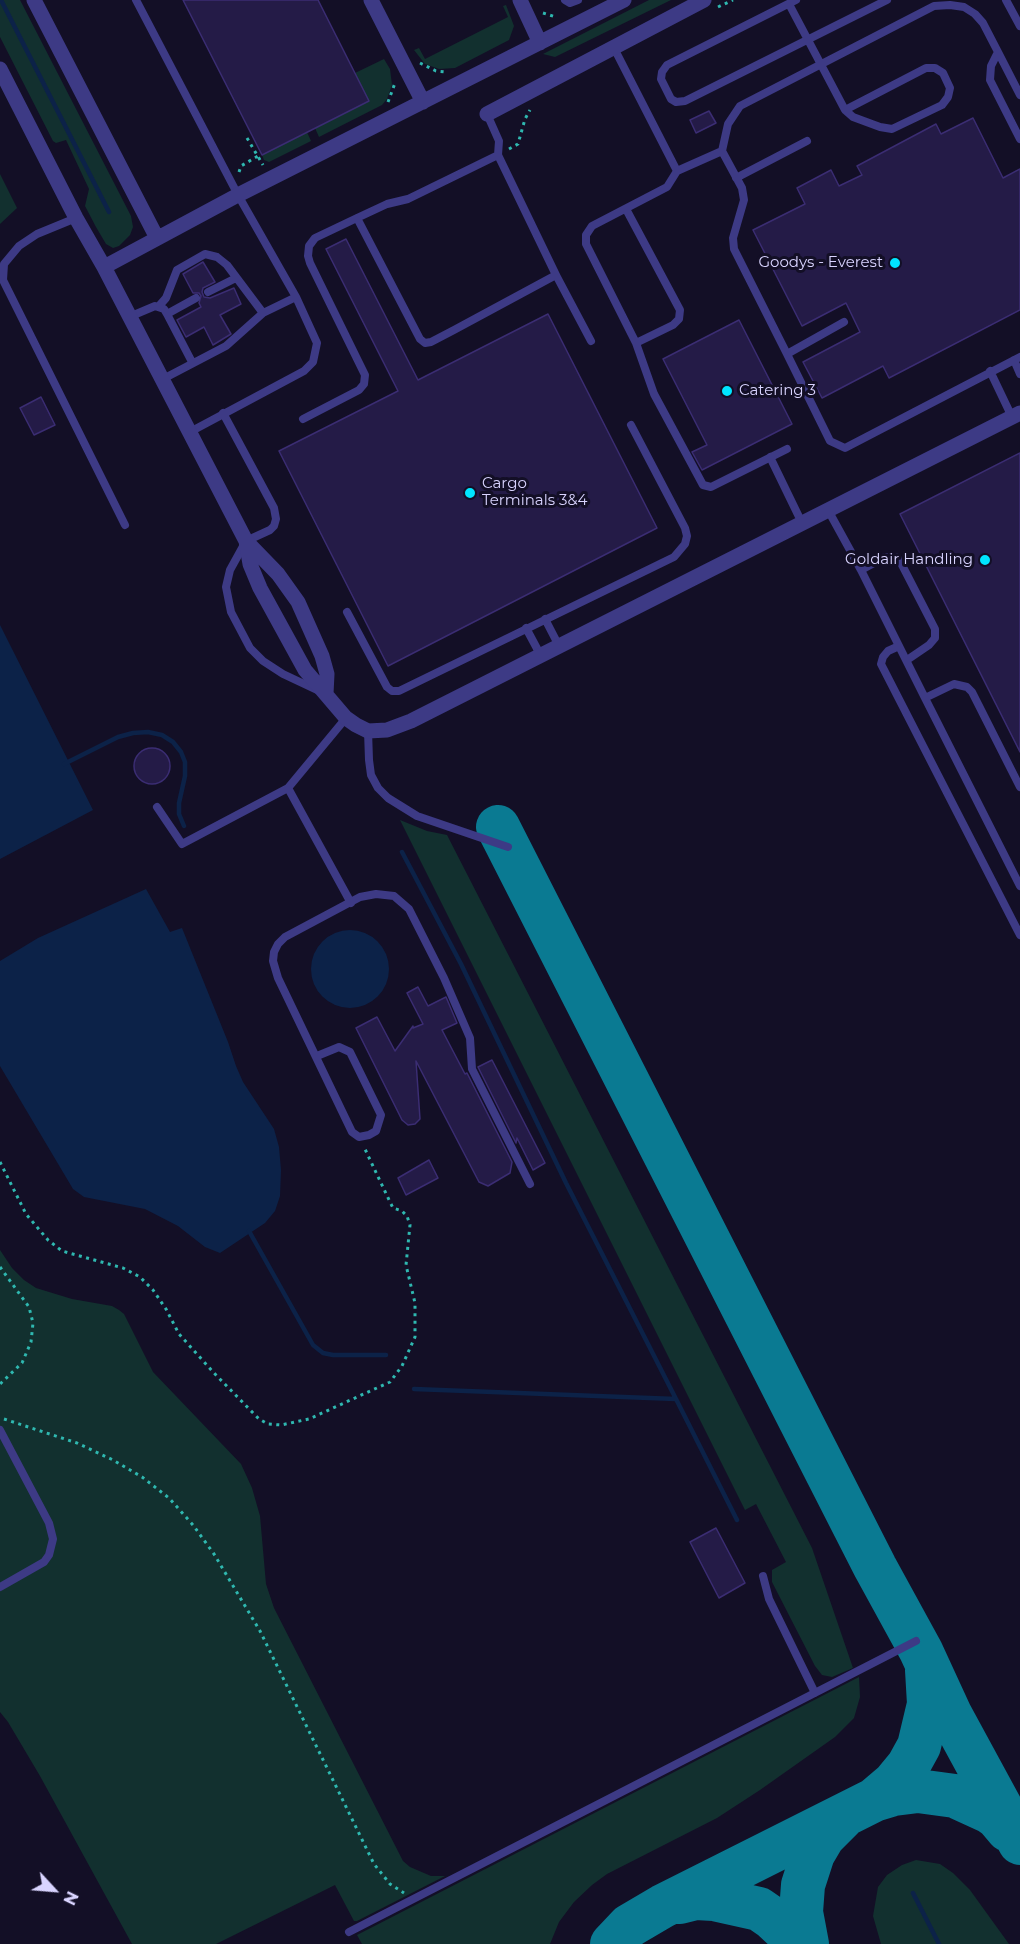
<!DOCTYPE html>
<style>
body{margin:0}
#map{position:relative;width:1020px;height:1944px;overflow:hidden;background:#130f26;font-family:Montserrat,sans-serif}
canvas{display:block}
.north{position:absolute;left:24px;top:1860px;width:60px;height:60px;-webkit-text-stroke:4px #130f26;paint-order:stroke;rotate:116deg;font-size:16px;font-weight:700;line-height:24px;text-align:center;color:#d9d4ff}
.north::after{content:'';display:block;margin:auto;width:21px;height:27px;background:#d9d4ff;clip-path:polygon(50% 0,100% 100%,50% 72%,0 100%)}
</style>
<div id="map">
<canvas width="1020" height="1944"></canvas>
<div class="north">N</div>
</div>
<script>
const context = document.querySelector('canvas').getContext('2d');
context.lineJoin = 'round';
function fill(path, color) {
  context.fillStyle = color;
  context.fill(path, 'evenodd');
}
function poly(rows) {
  const path = new Path2D();
  for (const r of rows) {
    if (r.length === 3) {
      path.moveTo(r[0] + r[2], r[1]);
      path.arc(r[0], r[1], r[2], 0, 2 * Math.PI);
      continue;
    }
    path.moveTo(r[0], r[1]);
    for (let i = 2; i < r.length; i += 2) path.lineTo(r[i], r[i + 1]);
  }
  return path;
}
function trace(path, color, width, dash) {
  context.strokeStyle = color;
  context.lineWidth = width;
  context.lineCap = dash ? 'butt' : 'round';
  context.setLineDash(dash || []);
  context.stroke(path);
}
function label(font, color, halo, rows, align = 'center') {
  context.font = font + ' Montserrat,sans-serif';
  context.lineWidth = 6;
  context.setLineDash([]);
  context.textBaseline = 'middle';
  context.strokeStyle = halo;
  context.fillStyle = color;
  for (const [text, x, y, turn = 0] of rows) {
    context.save();
    context.translate(x, y);
    context.rotate((+turn || 0) * Math.PI / 180);
    context.textAlign = isNaN(turn) ? turn : align;
    if (halo) context.strokeText(text, 0, 0);
    context.fillText(text, 0, 0);
    context.restore();
  }
}
fill(poly([
 [0,0,20,0,131,216,133,227,130,235,119,246,113,248,106,244,96,227,85,206,89,189,66,140,56,143,53,141,0,37],
 [649,0,671,0,555,57,543,54],
 [506,5,514,26,509,40,455,68,439,69,425,64,414,50,419,48,425,59,508,17,503,6],
 [384,59,390,69,392,85,387,99,382,105,319,137,315,128,355,73],
 [307,132,311,141,269,162,264,160,262,155],
 [0,174,17,208,0,224],
 [400,820,427,831,447,835,812,1548,853,1668,832,1677,822,1675,815,1666,772,1582,772,1570,786,1562,756,1504,745,1510],
 [0,1250,12,1268,24,1280,36,1288,72,1299,112,1306,119,1310,124,1314,153,1372,241,1464,252,1488,260,1516,266,1584,274,1608,403,1861,410,1867,431,1876,445,1876,357,1921,354,1921,335,1885,216,1944,132,1944,40,1776,8,1722,0,1712],
 [859,1677,860,1697,854,1718,835,1737,760,1790,717,1818,607,1874,592,1885,574,1902,559,1922,550,1944,362,1944,357,1935],
 [916,1860,940,1864,953,1873,970,1890,1009,1944,881,1944,873,1916,878,1887,887,1875,902,1865]
]), '#12302f');
fill(poly([
 [0,625,93,810,0,859],
 [146,889,170,932,182,928,228,1042,236,1066,243,1082,274,1129,279,1147,281,1170,280,1196,275,1211,265,1223,220,1253,205,1247,178,1226,145,1209,84,1197,73,1189,0,1066,0,961,38,938],
 [350,969,39]
]), '#0c2248');
trace(poly([
 [1,0,109,212],
 [64,764,118,737,133,733,148,732,162,735,173,742,181,752,185,762,185,776,179,803,179,814,184,826],
 [402,852,461,964,566,1183,676,1399],
 [249,1231,313,1345,323,1353,333,1355,386,1355],
 [414,1389,676,1399,737,1520],
 [913,1893,939,1944]
]), '#0c2248', 4.5);
trace(poly([
 [498,827,875,1567,921,1651,950,1714,1020,1843],
 [874,1800,894,1783,908,1766,919,1746,929,1704,927,1670],
 [680,1902,696,1898,714,1899,759,1909,772,1918,800,1944],
 [612,1944,629,1926,663,1906,874,1800,894,1794,918,1791,955,1796,990,1812,997,1817,1008,1830],
 [807,1944,801,1912,803,1885,813,1854,823,1837,842,1818]
]), '#0a7a92', 44);
const building = poly([
 [183,0,318,0,369,101,262,155,183,0],
 [709,111,716,123,696,133,690,120,709,111],
 [973,118,1003,178,1020,169,1020,310,889,378,883,366,822,398,803,362,860,332,846,303,802,326,753,230,805,204,797,188,831,170,839,186,862,175,857,166,936,124,941,134,973,118],
 [346,239,418,380,548,314,657,528,388,666,279,451,398,391,326,249,346,239],
 [203,262,215,282,203,288,202,292,204,297,210,298,234,288,241,304,220,315,231,334,213,345,204,327,186,337,177,320,201,307,199,303,201,296,199,293,193,293,183,274,203,262],
 [739,320,792,424,702,470,692,452,707,445,663,359,739,320],
 [41,397,55,425,34,435,20,408,41,397],
 [1020,453,1020,752,900,514,1020,453],
 [152,766,18],
 [418,987,428,1006,446,997,457,1023,442,1030,465,1074,467,1073,512,1162,510,1173,488,1186,479,1182,416,1061,420,1119,415,1124,408,1125,402,1120,356,1028,377,1017,395,1051,413,1026,413,1028,423,1024,407,993,418,987],
 [492,1060,545,1163,533,1170,517,1138,516,1143,478,1067,492,1060],
 [429,1160,438,1178,406,1195,398,1178,429,1160],
 [716,1528,745,1583,719,1598,690,1542,716,1528]
]);
fill(building, '#241b47');
trace(building, '#3b2d73', 1.5);
trace(poly([
 [718,7,733,0],
 [543,13,556,17],
 [420,63,436,71,447,72],
 [388,102,395,83],
 [247,138,263,165],
 [509,149,518,144,525,119,530,110],
 [239,172,241,166,258,156],
 [0,1162,26,1214,48,1240,62,1251,123,1268,140,1277,153,1290,166,1309,179,1334,214,1373,259,1419,268,1424,281,1425,309,1419,390,1382,402,1366,415,1337,415,1303,406,1265,410,1225,407,1216,402,1211,393,1208,390,1202,364,1147],
 [0,1267,29,1307,33,1323,31,1342,22,1363,0,1384],
 [4,1419,77,1443,113,1460,142,1477,169,1498,193,1525,214,1554,260,1631,374,1864,390,1884,404,1893]
]), '#2fb8b0', 3, [3, 4.5]);
trace(poly([
 [136,0,238,195,296,297,317,343,313,362,304,371,188,433],
 [565,0,570,3,578,0],
 [796,0,667,65,662,72,661,79,671,99,676,102,685,101,887,0],
 [1006,0,1020,26],
 [789,4,845,110,853,117,880,127,892,129,942,105,948,97,950,88,943,73,935,68,926,68,845,110],
 [614,48,677,171],
 [1020,95,998,52,991,66,990,80,1020,139],
 [487,114,499,141,498,155,556,275,591,341],
 [722,151,742,188,744,200,733,238,734,249,787,354,844,322],
 [736,178,807,141],
 [626,209,680,310,679,319,673,325,636,343],
 [76,218,37,234,19,246,4,264,3,280,125,525],
 [357,218,420,339,425,343,431,342,454,330,556,275],
 [208,292,236,278],
 [159,306,166,298,177,270,205,254,217,257,227,265,263,313],
 [167,314,192,362],
 [129,317,155,306,164,309,167,314,196,298],
 [787,354,830,441,845,448,1020,357],
 [1014,360,1020,374],
 [990,371,1012,417],
 [161,380,226,346,263,313,296,297],
 [223,413,274,508,276,519,274,526,270,530,246,541,230,570,226,587,231,612,250,648,263,661,283,674,317,690],
 [303,419,359,390,364,384,365,375,310,263,308,256,309,246,315,238,357,218,387,204,408,199,498,155],
 [787,449,711,487,703,485,654,394,636,343,586,244,586,235,592,226,667,187,677,171,722,151,728,124,740,106,934,6,950,5,964,7,975,14,983,23,998,52],
 [770,457,802,523],
 [828,510,861,570,885,557,897,557,902,565,935,629,935,638,929,645,907,660],
 [861,570,925,698,954,684,967,687,972,692,1020,787],
 [347,612,387,687,392,691,399,691,674,557,685,544,687,536,685,528,631,425],
 [545,619,559,646],
 [526,628,541,656],
 [899,646,888,651,883,657,881,664,1020,935],
 [925,698,1020,886],
 [368,731,369,760,371,775,378,788,388,798,417,816,508,847],
 [288,788,346,718],
 [157,807,182,844,288,788,351,903],
 [317,1056,339,1047,350,1052,381,1115,376,1131,369,1135,359,1137,352,1132,278,978,273,961,274,952,278,944,285,937,360,897,376,894,394,896,409,909,444,978,470,1038,472,1069,530,1184],
 [0,1430,49,1523,53,1539,49,1555,44,1562,0,1587],
 [763,1576,769,1599,815,1693],
 [349,1932,916,1641]
]), '#3d3a85', 8);
trace(poly([
 [34,0,157,238],
 [371,0,423,102],
 [520,0,540,43],
 [0,69,76,218,104,267,246,541,250,564,260,588,305,670,346,718,356,725,368,731,387,730,411,721,1020,413],
 [487,114,704,0],
 [104,267,238,195,624,0],
 [246,541,278,574,298,602,322,656,327,674,326,694]
]), '#3d3a85', 15);
for (const [x, y, r, color] of [
 [895,263,6,"#00e5ff"],
 [727,391,6,"#00e5ff"],
 [470,493,6,"#00e5ff"],
 [985,560,6,"#00e5ff"]
]) {
  const dot = new Path2D();
  dot.arc(x, y, r, 0, 2 * Math.PI);
  context.fillStyle = color;
  context.fill(dot);
  trace(dot, '#130f26', 2);
}
label('15px', '#d9d4ff', '#130f26', [
 ["Goodys - Everest",883,263],
 ["Catering 3",739,391,"left"],
 ["Cargo",482,484,"left"],
 ["Terminals 3&4",482,501,"left"],
 ["Goldair Handling",973,560]
], 'right');
</script>
